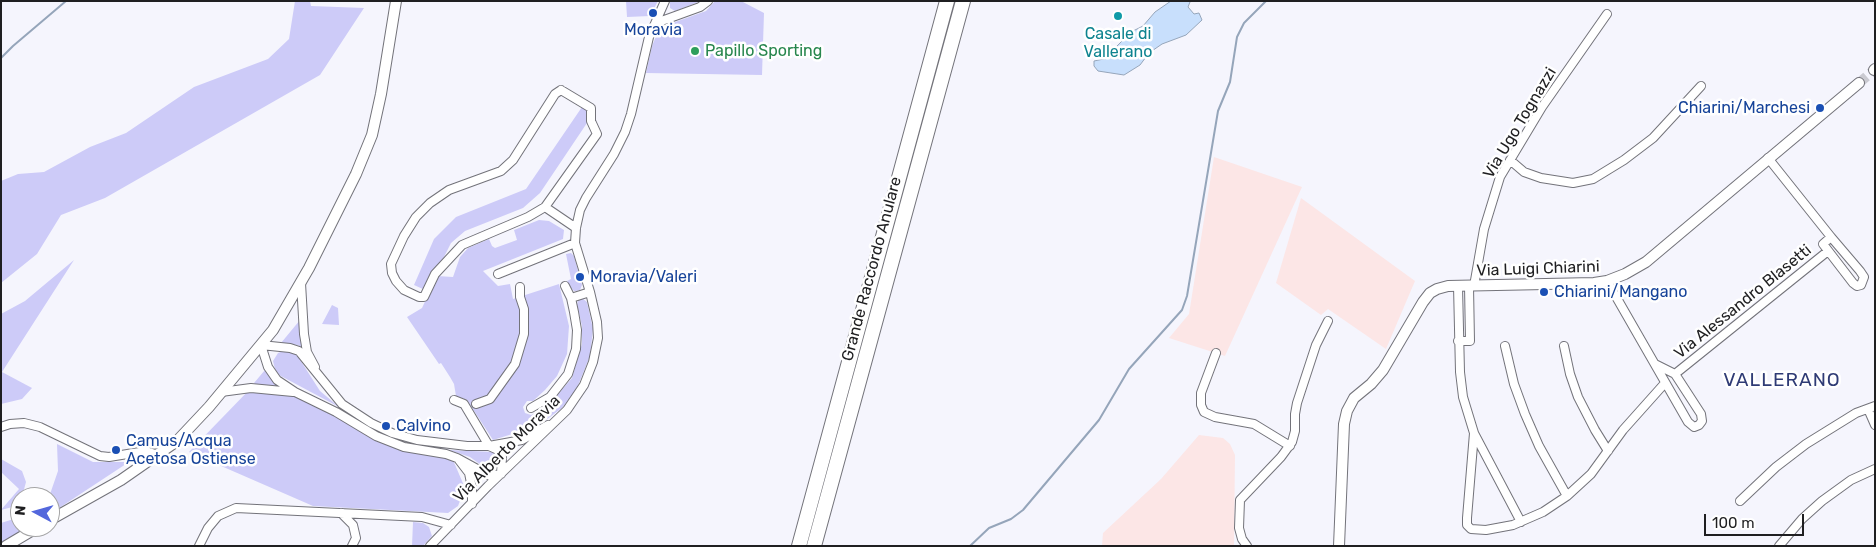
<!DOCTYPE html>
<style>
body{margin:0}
#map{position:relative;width:1876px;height:547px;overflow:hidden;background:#f5f5fd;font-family:Rubik,sans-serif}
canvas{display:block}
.frame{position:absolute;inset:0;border:2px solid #1f1f21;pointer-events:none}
.north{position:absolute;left:10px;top:487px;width:50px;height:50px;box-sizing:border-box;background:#fff;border:1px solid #a5a5a6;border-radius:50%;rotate:276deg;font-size:14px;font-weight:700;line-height:20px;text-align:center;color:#1f1f21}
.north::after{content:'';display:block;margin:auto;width:18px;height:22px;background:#5367dc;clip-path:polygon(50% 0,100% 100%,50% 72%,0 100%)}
.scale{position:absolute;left:1704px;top:514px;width:100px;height:22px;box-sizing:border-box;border:2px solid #1f1f21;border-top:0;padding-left:6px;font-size:15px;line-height:18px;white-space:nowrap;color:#1f1f21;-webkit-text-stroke:4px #fff;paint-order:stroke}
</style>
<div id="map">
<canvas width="1876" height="547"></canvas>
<div class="frame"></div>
<div class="north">N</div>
<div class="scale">100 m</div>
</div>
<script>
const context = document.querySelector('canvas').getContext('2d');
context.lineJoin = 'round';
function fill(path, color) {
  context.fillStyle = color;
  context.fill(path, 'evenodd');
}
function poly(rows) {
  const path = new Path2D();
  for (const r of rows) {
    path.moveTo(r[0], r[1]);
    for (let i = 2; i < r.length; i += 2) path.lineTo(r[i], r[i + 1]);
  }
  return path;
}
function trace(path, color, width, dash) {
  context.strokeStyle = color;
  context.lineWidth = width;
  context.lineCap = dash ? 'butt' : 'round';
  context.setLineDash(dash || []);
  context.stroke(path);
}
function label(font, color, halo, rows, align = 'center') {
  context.font = font + ' Rubik,sans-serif';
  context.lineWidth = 5;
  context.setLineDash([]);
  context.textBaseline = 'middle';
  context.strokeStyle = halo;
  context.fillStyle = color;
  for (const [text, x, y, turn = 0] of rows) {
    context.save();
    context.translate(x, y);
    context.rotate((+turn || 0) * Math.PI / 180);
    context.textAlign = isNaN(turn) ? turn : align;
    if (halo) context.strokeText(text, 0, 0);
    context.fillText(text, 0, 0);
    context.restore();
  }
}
fill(poly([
 [1214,157,1302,187,1225,356,1169,338,1189,314],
 [1301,198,1415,281,1386,349,1328,309,1321,315,1276,283],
 [1199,435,1223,438,1230,444,1235,455,1234,546,1102,546,1103,533,1161,479]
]), '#fce6e6');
fill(poly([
 [295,1,310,1,311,6,364,8,320,75,105,198,61,215,37,254,1,283,1,181,18,174,44,172,90,147,126,133,194,87,268,59,289,39],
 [626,1,658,1,650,16,627,17],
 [670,1,701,1,675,11,670,8],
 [715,1,741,1,764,13,762,75,646,73,652,46,657,34,664,26,706,11],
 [582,107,589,111,589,120,540,193,523,208,465,231,451,243,442,261,434,270,425,290,414,285,434,239,456,217,526,189],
 [539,220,549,221,564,230,563,239,483,271,498,286,510,284,513,299,559,284,569,326,567,354,557,376,545,390,533,401,527,401,523,407,525,413,531,415,546,408,572,378,582,344,582,326,577,305,578,300,582,298,587,302,593,329,590,356,577,388,562,408,538,426,493,440,467,400,456,396,454,384,450,377,441,363,439,364,407,317,422,308,437,276,453,277,460,257,468,248,489,239,492,246,495,248,517,240,514,230],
 [571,253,574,256,582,285,580,290,576,291,574,291,570,287,567,281,571,279,566,254],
 [74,260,2,372,32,388,22,399,1,404,1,314,25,301],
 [332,305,338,308,339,325,322,324],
 [300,320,307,358,303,349,298,345,281,343],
 [283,351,293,351,297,355,320,391,339,407,279,375,275,369,273,361,278,353],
 [265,370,271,378,279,385,279,387,269,385,256,385,254,383],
 [251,388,304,395,376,436,453,460,465,488,458,506,448,513,313,506,189,452],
 [57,444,93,462,129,462,50,514,49,497,58,471],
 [449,450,494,452,498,460,497,465,488,470,470,457],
 [1,459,22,471,26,482,22,497,20,497,20,505,1,510,19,489,1,472],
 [20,517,20,527,29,527,1,543,1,523],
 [413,522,423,523,429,527,432,536,423,546,412,546]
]), '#cdcbf8');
const water = poly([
 [1171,1,1188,1,1190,2,1188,7,1194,14,1199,13,1202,20,1186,35,1162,44,1149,53,1140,65,1124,75,1098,71,1094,66,1094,61,1113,57,1114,49,1123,40,1122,28,1133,31,1143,26,1155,12,1171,1]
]);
fill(water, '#c8dffc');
trace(water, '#95a5ba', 1);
trace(poly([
 [1,58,13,46,66,1],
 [970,546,989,528,1011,519,1023,510,1099,420,1129,369,1182,310,1187,296,1218,111,1230,82,1237,37,1244,23,1266,1]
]), '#95a5ba', 2);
trace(poly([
 [1859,83,1874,70]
]), '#cacad1', 10, [10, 5]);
const street = poly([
 [656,23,700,7,708,1],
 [561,90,591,108,591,121,597,134,545,207,528,217,462,245,435,274,424,297,419,297,404,290,396,281,392,273,391,264,404,236,416,217,430,203,449,190,501,171,513,160,555,94,561,90],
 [1768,158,1831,237,1860,271,1864,277,1861,285,1857,286,1853,283,1823,244,1831,237],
 [1510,160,1524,172,1541,178,1573,183,1593,179,1624,160,1653,138,1701,86],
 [545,207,576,228],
 [498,274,575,243],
 [1607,281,1688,422,1694,427,1699,425,1702,421,1701,414,1675,374,1655,364],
 [301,283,304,334,307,352,315,367],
 [1458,286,1460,372,1463,397,1474,433,1467,518,1467,525,1471,529,1486,530,1513,525,1543,512,1567,496,1591,474,1623,430,1665,383],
 [1474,286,1484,229,1500,177,1542,107,1607,14],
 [571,298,590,292],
 [1458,341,1470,341,1469,286],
 [1505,346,1514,384,1525,414,1539,446,1567,496],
 [1564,346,1570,374,1578,397,1595,430,1608,451],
 [1216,353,1201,393,1201,405,1204,412,1215,417,1254,424,1290,446],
 [1675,374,1828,251],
 [221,392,251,388,293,392],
 [454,400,464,404,489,446,498,450,502,457,501,474],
 [476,404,490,399,515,364,524,334,524,309,520,297,520,287],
 [531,408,550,397,568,374,576,349,577,330,574,312,571,298,565,286],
 [1868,409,1875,425],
 [1,427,10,424,24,423,40,427,100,456,109,457,146,451,158,455],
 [1474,433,1521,522],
 [459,460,469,473,472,488,472,504],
 [501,474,490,476,457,458,446,454,404,447,376,436,336,412,295,392,277,380,268,367,261,345,290,348,299,351,342,404,371,423,392,433,417,440,467,446,489,446,522,440,548,425],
 [1740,501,1776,467,1806,444,1856,413,1875,406],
 [341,513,353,525,356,538,352,546],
 [199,546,208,528,218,516,236,508,422,517,451,525],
 [430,546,488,486,567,410,584,385,593,362,598,338,597,322,590,292,575,243,576,228,580,210,586,198,614,154,625,132,631,114,649,37,665,1],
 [1247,546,1242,539,1239,528,1240,500,1281,457,1292,442,1295,431,1295,414,1297,403,1316,345,1328,321],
 [1779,546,1802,519,1822,501,1851,480,1875,469]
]);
const secondary = poly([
 [1874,70,1875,69],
 [50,520,121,480,177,441,209,407,273,330,309,268,356,174,372,135,381,94,396,1],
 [6,546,38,527],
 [1339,546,1344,424,1347,411,1354,398,1371,384,1383,370,1423,302,1430,293,1437,289,1448,286,1594,283,1607,281,1625,274,1646,262,1859,83]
]);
const highway = poly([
 [799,546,947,1],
 [814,546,963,1]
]);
trace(street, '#73737a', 10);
trace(secondary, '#73737a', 12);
trace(highway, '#73737a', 16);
trace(street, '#fff', 8);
trace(secondary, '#fff', 10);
trace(highway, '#fff', 14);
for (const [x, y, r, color] of [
 [653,13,5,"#1a4fb4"],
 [1118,16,5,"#0f9aa8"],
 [695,51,5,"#2e9e5b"],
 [1820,108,5,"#1a4fb4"],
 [580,277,5,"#1a4fb4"],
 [1544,292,5,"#1a4fb4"],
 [386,426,5,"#1a4fb4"],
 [116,450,5,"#1a4fb4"]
]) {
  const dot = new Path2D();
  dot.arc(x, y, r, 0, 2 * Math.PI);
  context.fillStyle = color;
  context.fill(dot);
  trace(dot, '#fff', 2);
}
label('16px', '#164399', '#fff', [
 ["Moravia",653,30,"center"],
 ["Chiarini/Marchesi",1810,108,"right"],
 ["Moravia/Valeri",590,277],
 ["Chiarini/Mangano",1554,292],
 ["Calvino",396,426],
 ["Camus/Acqua",126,441],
 ["Acetosa Ostiense",126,459]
], 'left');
label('16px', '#0d838f', '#fff', [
 ["Casale di",1118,34],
 ["Vallerano",1118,52]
]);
label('16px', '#27864d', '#fff', [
 ["Papillo Sporting",705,51]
], 'left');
label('16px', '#1f1f21', '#fff', [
 ["Via Ugo Tognazzi",1520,123,-59],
 ["Grande Raccordo Anulare",872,269,-75],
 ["Via Luigi Chiarini",1538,269,-2],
 ["Via Alessandro Blasetti",1743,302,-39],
 ["Via Alberto Moravia",507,449,-45]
]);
context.letterSpacing = '1px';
label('19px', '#2f3b75', '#fff', [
 ["VALLERANO",1782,381]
]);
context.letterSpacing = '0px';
</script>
